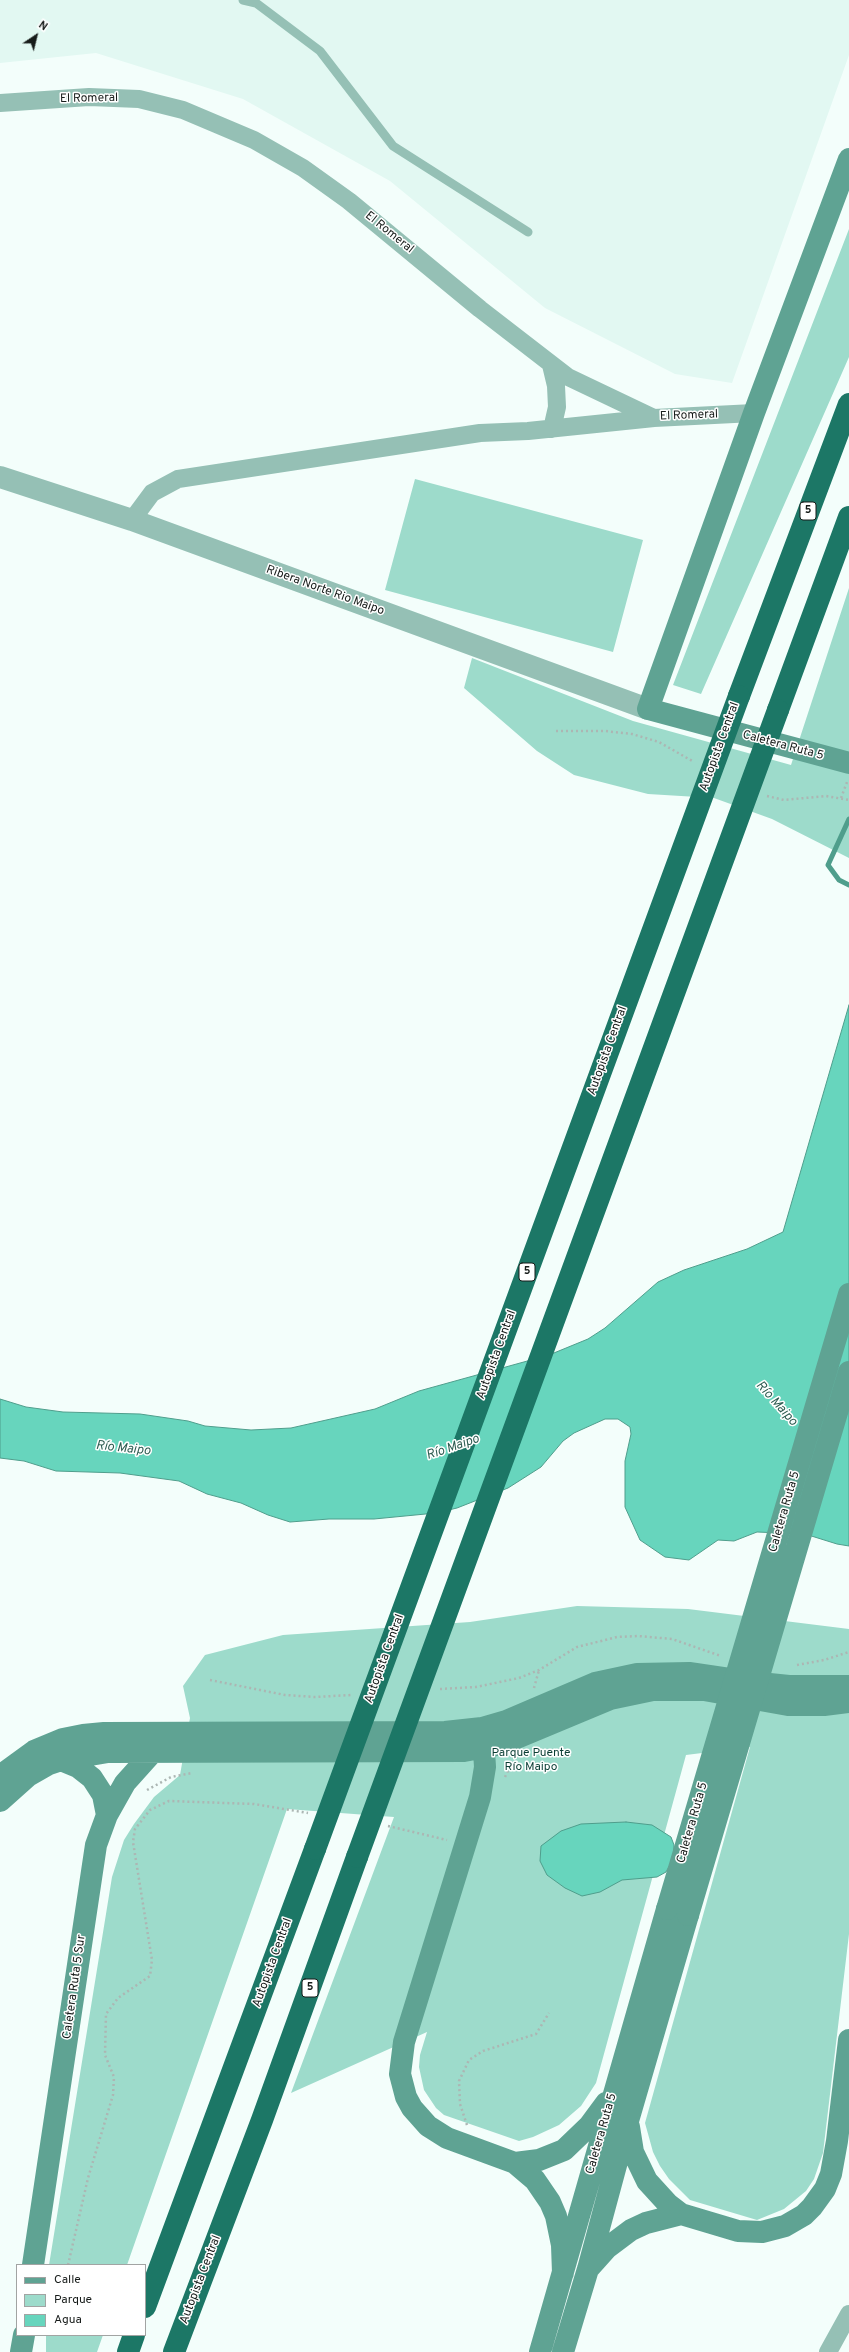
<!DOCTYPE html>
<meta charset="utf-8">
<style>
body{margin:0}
#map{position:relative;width:849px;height:2352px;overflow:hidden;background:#f3fefb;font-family:Overpass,sans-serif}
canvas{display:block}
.legend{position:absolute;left:16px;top:2264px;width:130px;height:72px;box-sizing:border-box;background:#fff;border:1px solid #a2a4a3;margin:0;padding:5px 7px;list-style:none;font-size:12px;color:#171c1a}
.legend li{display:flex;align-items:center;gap:8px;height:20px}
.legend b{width:20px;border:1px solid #a2a4a3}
.north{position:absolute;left:16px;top:16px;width:40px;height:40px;-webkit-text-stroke:3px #fff;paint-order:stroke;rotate:35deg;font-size:11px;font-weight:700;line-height:16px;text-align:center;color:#171c1a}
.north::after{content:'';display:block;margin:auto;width:14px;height:18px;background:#171c1a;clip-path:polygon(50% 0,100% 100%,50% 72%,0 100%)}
</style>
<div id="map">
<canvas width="849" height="2352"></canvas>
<ul class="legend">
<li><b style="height:5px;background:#5fa393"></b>Calle</li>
<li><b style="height:11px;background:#9ddbcb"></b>Parque</li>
<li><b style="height:11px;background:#67d5bd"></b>Agua</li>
</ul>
<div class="north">N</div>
</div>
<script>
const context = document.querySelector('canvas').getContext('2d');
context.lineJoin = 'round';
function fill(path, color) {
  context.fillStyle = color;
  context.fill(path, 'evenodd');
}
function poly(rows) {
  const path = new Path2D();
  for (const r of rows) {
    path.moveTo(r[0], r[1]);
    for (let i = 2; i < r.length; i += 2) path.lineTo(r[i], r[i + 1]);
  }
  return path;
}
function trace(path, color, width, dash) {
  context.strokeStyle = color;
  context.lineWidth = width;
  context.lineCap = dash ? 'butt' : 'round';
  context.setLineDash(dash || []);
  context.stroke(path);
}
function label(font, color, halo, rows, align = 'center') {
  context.font = font + ' Overpass,sans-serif';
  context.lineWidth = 3;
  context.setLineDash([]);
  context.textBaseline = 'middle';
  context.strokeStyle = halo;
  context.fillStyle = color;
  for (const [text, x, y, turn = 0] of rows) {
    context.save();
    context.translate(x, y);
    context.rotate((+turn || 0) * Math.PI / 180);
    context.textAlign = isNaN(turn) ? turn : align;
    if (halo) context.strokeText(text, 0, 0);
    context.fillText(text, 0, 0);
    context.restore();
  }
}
fill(poly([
 [0,0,849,0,849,55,732,383,675,374,545,308,390,181,243,99,96,53,0,63]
]), '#e2f8f2');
fill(poly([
 [849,229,849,357,701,694,673,685],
 [415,479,643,540,613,652,385,590],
 [849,588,849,858,772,819,714,798,648,794,574,775,537,751,464,688,472,658,633,721,791,765],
 [577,1606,688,1609,849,1629,849,1934,823,2153,814,2179,806,2191,784,2209,757,2220,690,2200,669,2179,660,2166,653,2152,645,2123,750,1747,686,1755,596,2083,581,2106,559,2125,533,2137,519,2141,444,2115,436,2108,424,2090,419,2067,420,2055,427,2032,291,2093,394,1817,287,1809,127,2265,49,2265,112,1877,124,1840,134,1824,154,1797,180,1775,190,1718,183,1686,205,1655,283,1635,470,1622],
 [46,2335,103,2335,97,2352,46,2352]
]), '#9ddbcb');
const water = poly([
 [849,1005,849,1546,837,1544,805,1534,757,1532,734,1541,718,1540,689,1560,665,1557,640,1540,625,1507,625,1461,631,1434,630,1427,618,1419,605,1419,574,1433,563,1441,541,1467,508,1488,457,1508,436,1513,374,1519,329,1519,290,1522,268,1515,241,1503,207,1494,179,1481,120,1473,56,1471,24,1461,0,1458,0,1399,26,1407,63,1412,140,1414,188,1421,205,1426,251,1430,291,1428,375,1409,419,1391,549,1355,588,1339,605,1328,658,1282,684,1270,747,1249,783,1232,849,1005],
 [626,1822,652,1825,671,1837,674,1845,673,1859,666,1872,657,1877,622,1880,600,1892,582,1896,565,1888,547,1875,540,1861,541,1846,561,1831,581,1824,626,1822]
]);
fill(water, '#67d5bd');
trace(water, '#4f9e8c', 1);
trace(poly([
 [849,819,828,865,839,880,849,885]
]), '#4f9e8c', 5);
trace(poly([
 [556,731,605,731,632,734,659,742,694,762],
 [767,796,784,800,826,796,849,800],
 [841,798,847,782],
 [797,1665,824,1660,849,1652],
 [210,1680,285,1695,315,1697,351,1695],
 [534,1688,539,1670],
 [440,1689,476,1687,519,1678,539,1670,577,1647,617,1637,638,1636,672,1639,721,1656],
 [505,1777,512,1762],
 [147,1790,171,1777,192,1773],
 [388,1826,447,1840],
 [467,2125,460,2104,459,2081,469,2060,483,2051,536,2034,549,2013],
 [68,2265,88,2178,113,2095,114,2077,105,2055,106,2014,118,1998,150,1976,152,1960,133,1842,135,1829,150,1810,169,1801,254,1804,308,1813]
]), '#acb6b3', 2.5, [2, 3]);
trace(poly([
 [243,0,256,3,320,51,393,146,528,232]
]), '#95c0b5', 9);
trace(poly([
 [0,103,89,97,139,99,183,110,254,140,303,168,349,201,480,309,568,377,654,418,754,413],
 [551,365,556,386,557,407,552,429],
 [132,520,152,493,178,479,480,433,528,431,654,418],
 [828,2352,849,2314]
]), '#95c0b5', 18);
trace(poly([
 [0,477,132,520,648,709]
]), '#95c0b5', 22);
trace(poly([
 [849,159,754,413,648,709,849,763],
 [483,1734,485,1767,480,1797,404,2042,400,2074,406,2097,412,2108,428,2126,447,2138,515,2163,535,2180,550,2202,556,2216,562,2245,563,2273],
 [61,1760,78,1767,92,1778,103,1795,107,1815],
 [0,1776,34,1751,63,1739,83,1735,104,1733,445,1732,482,1728,506,1721,595,1683,637,1674,689,1673,750,1682,789,1686,849,1686],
 [0,1801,28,1776,49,1764,61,1760,108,1752,464,1751,502,1744,610,1699,653,1690,704,1690,788,1705,824,1705,849,1702],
 [629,2127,633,2152,647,2181,668,2204,681,2214,738,2231,762,2232,785,2226,804,2215,812,2207,825,2189,831,2174,837,2141,849,2040],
 [515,2163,539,2160,564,2150,589,2126,606,2103],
 [33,2265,96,1845,107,1815,125,1783,160,1744],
 [590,2267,607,2248,631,2230,646,2223,681,2214],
 [21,2352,24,2335],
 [540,2352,667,1909],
 [563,2352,588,2269,628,2121,688,1915]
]), '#5fa393', 22);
trace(poly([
 [739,696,849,404],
 [778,710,849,517],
 [145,2307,315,1849],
 [128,2352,134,2335],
 [174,2352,262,2120,357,1857]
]), '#1c7766', 22);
trace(poly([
 [667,1909,849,1294],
 [688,1915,849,1372]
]), '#5fa393', 22);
trace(poly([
 [315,1849,739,696],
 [357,1857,778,710]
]), '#1c7766', 22);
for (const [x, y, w] of [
 [808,511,16],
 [527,1272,16],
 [310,1988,16]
]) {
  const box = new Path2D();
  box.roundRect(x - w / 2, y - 9, w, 18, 3);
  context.fillStyle = '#fff';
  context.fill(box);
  trace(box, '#171c1a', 1);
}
label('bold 11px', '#171c1a', null, [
 ["5",808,511],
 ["5",527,1272],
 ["5",310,1988]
]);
label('12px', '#171c1a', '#fff', [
 ["El Romeral",89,99,-1],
 ["El Romeral",389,233,39],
 ["El Romeral",689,416,-2],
 ["Ribera Norte Rio Maipo",325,591,20],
 ["Caletera Ruta 5",783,746,15],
 ["Autopista Central",720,747,-70],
 ["Autopista Central",608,1051,-70],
 ["Autopista Central",497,1355,-70],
 ["Caletera Ruta 5",785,1512,-74],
 ["Autopista Central",385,1659,-70],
 ["Caletera Ruta 5",693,1823,-74],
 ["Autopista Central",273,1963,-70],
 ["Caletera Ruta 5 Sur",75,1987,-82],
 ["Caletera Ruta 5",602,2134,-74],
 ["Autopista Central",201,2280,-69]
]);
label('12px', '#0b3e35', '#fff', [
 ["Parque Puente",531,1754],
 ["Río Maipo",531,1768]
]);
label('italic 13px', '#2d5c51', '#fff', [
 ["Río Maipo",776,1404,48],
 ["Río Maipo",453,1448,-19],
 ["Río Maipo",123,1449,6]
]);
</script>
